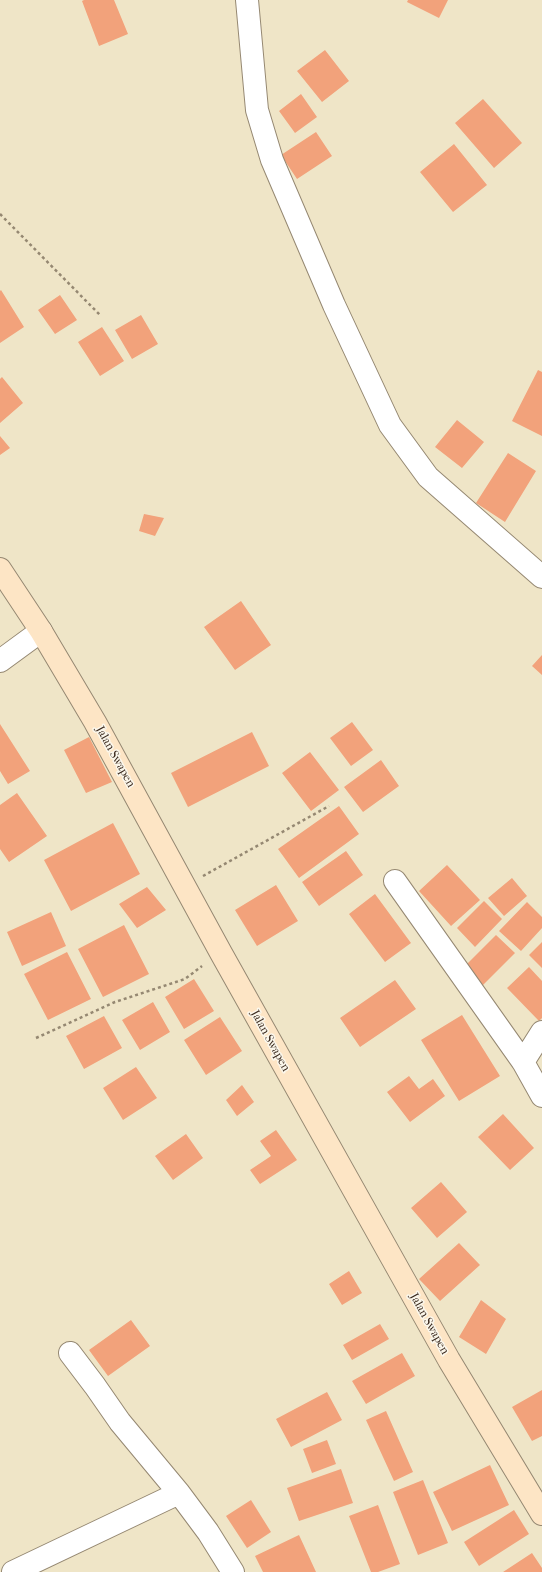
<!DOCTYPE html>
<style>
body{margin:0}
canvas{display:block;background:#efe5c7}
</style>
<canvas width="542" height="1572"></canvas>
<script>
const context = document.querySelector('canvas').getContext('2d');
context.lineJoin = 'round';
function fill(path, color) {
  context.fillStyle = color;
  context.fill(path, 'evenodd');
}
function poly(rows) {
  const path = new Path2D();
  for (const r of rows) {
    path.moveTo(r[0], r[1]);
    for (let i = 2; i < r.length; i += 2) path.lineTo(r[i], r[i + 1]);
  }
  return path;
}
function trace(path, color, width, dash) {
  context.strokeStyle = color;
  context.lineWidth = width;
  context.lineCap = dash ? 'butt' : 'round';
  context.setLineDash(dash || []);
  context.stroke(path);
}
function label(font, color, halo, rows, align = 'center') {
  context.font = font + ' "IM FELL French Canon",serif';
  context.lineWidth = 3;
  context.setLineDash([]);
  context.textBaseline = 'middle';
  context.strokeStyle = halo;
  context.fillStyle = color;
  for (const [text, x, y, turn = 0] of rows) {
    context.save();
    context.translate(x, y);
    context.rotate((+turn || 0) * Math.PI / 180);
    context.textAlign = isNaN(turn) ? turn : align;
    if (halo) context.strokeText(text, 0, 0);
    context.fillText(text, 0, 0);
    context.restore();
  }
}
fill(poly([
 [84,0,114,0,128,34,99,46,82,1],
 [408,0,448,0,439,18,407,2],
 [325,50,349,81,322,102,297,71],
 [301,94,317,117,295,133,279,111],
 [483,99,522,143,494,168,455,123],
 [316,132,332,156,297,179,281,155],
 [454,144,487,185,453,212,420,172],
 [1,290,24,327,0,343,0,291],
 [60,295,77,320,55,334,38,310],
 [141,315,158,344,132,359,115,330],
 [102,327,124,361,100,376,78,342],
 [538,370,542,372,542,436,512,421],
 [2,377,23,403,0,423,0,379],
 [457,420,484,442,462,468,435,447],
 [0,436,10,448,0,455],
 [508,453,536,471,505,522,476,503],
 [144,514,164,518,155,536,139,531],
 [241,601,271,645,235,670,204,627],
 [542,655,542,675,532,666],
 [352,722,373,750,351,766,330,738],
 [0,724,30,771,8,784,0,771],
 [252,732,269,766,188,807,171,773],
 [89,737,112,782,86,793,64,750],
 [310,752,339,790,311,811,282,773],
 [381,760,399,786,363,812,344,787],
 [17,793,47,836,9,862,0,849,0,805],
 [339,806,359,834,299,878,278,849],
 [113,823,140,874,71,911,44,860],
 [346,851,363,875,319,906,302,882],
 [447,865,480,900,451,926,419,891],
 [512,878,527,896,504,916,488,898],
 [276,885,298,921,257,946,235,910],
 [147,887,166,910,137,928,119,904],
 [375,894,411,943,385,962,349,914],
 [484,901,502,919,475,947,457,928],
 [527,902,542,917,542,928,521,951,499,931],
 [51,912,66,946,22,966,7,932],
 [124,925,149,974,103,997,78,949],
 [496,935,515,953,482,986,463,968],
 [542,942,542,968,529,955],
 [67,952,91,999,48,1020,24,974],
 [529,967,542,981,542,1018,539,1021,507,988],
 [194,979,214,1011,184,1029,165,997],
 [395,980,416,1009,360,1047,340,1018],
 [153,1002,170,1032,140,1050,122,1020],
 [462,1015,500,1076,459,1101,421,1040],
 [104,1016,122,1048,84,1069,66,1036],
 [220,1017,242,1051,206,1075,184,1040],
 [136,1067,157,1098,123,1120,103,1088],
 [409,1076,419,1089,433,1079,445,1096,410,1122,387,1092],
 [242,1085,254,1102,237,1116,226,1100],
 [503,1114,534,1148,510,1170,478,1137],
 [276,1130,297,1160,260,1184,250,1170,271,1156,260,1141],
 [186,1134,203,1158,173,1180,155,1156],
 [441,1182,467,1212,437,1238,411,1208],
 [459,1243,480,1265,440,1301,419,1279],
 [349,1271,362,1293,342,1305,329,1284],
 [481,1300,506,1319,486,1354,459,1337],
 [131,1320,150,1346,108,1376,89,1350],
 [380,1324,389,1339,352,1360,343,1345],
 [402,1353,415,1376,366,1404,352,1381],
 [542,1390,542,1436,532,1441,512,1407],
 [327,1392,342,1420,291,1447,276,1419],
 [386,1411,413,1472,394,1481,366,1420],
 [327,1440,336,1464,312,1473,303,1449],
 [490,1465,509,1505,452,1531,433,1492],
 [341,1469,353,1503,299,1521,287,1488],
 [423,1480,448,1543,418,1555,393,1492],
 [251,1500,271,1532,247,1548,226,1516],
 [378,1505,400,1564,378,1572,371,1572,349,1516],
 [514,1510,529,1534,479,1566,464,1542],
 [299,1535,316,1572,263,1572,255,1556],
 [532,1553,542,1568,542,1572,503,1572]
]), '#f2a27b');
const street = poly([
 [247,0,257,110,272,160,334,305,390,425,428,477,542,577],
 [0,661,41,631],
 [395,881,523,1062,542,1096],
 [523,1062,542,1032],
 [70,1353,95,1386,120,1422,179,1493,208,1532,233,1572],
 [13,1572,179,1493]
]);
const secondary = poly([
 [0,569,41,631,95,722,221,953,449,1360,542,1514]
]);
trace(street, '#958872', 24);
trace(secondary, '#958872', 24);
trace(poly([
 [0,214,101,316],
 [203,876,329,806],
 [36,1038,115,1002,185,979,202,966]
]), '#958872', 2.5, [3, 3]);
trace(street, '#fff', 22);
trace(secondary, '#fde5c5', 22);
label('12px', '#3b2a1e', '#fbf7ec', [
 ["Jalan Swapen",115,757,61],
 ["Jalan Swapen",270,1041,61],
 ["Jalan Swapen",429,1324,61]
]);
</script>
